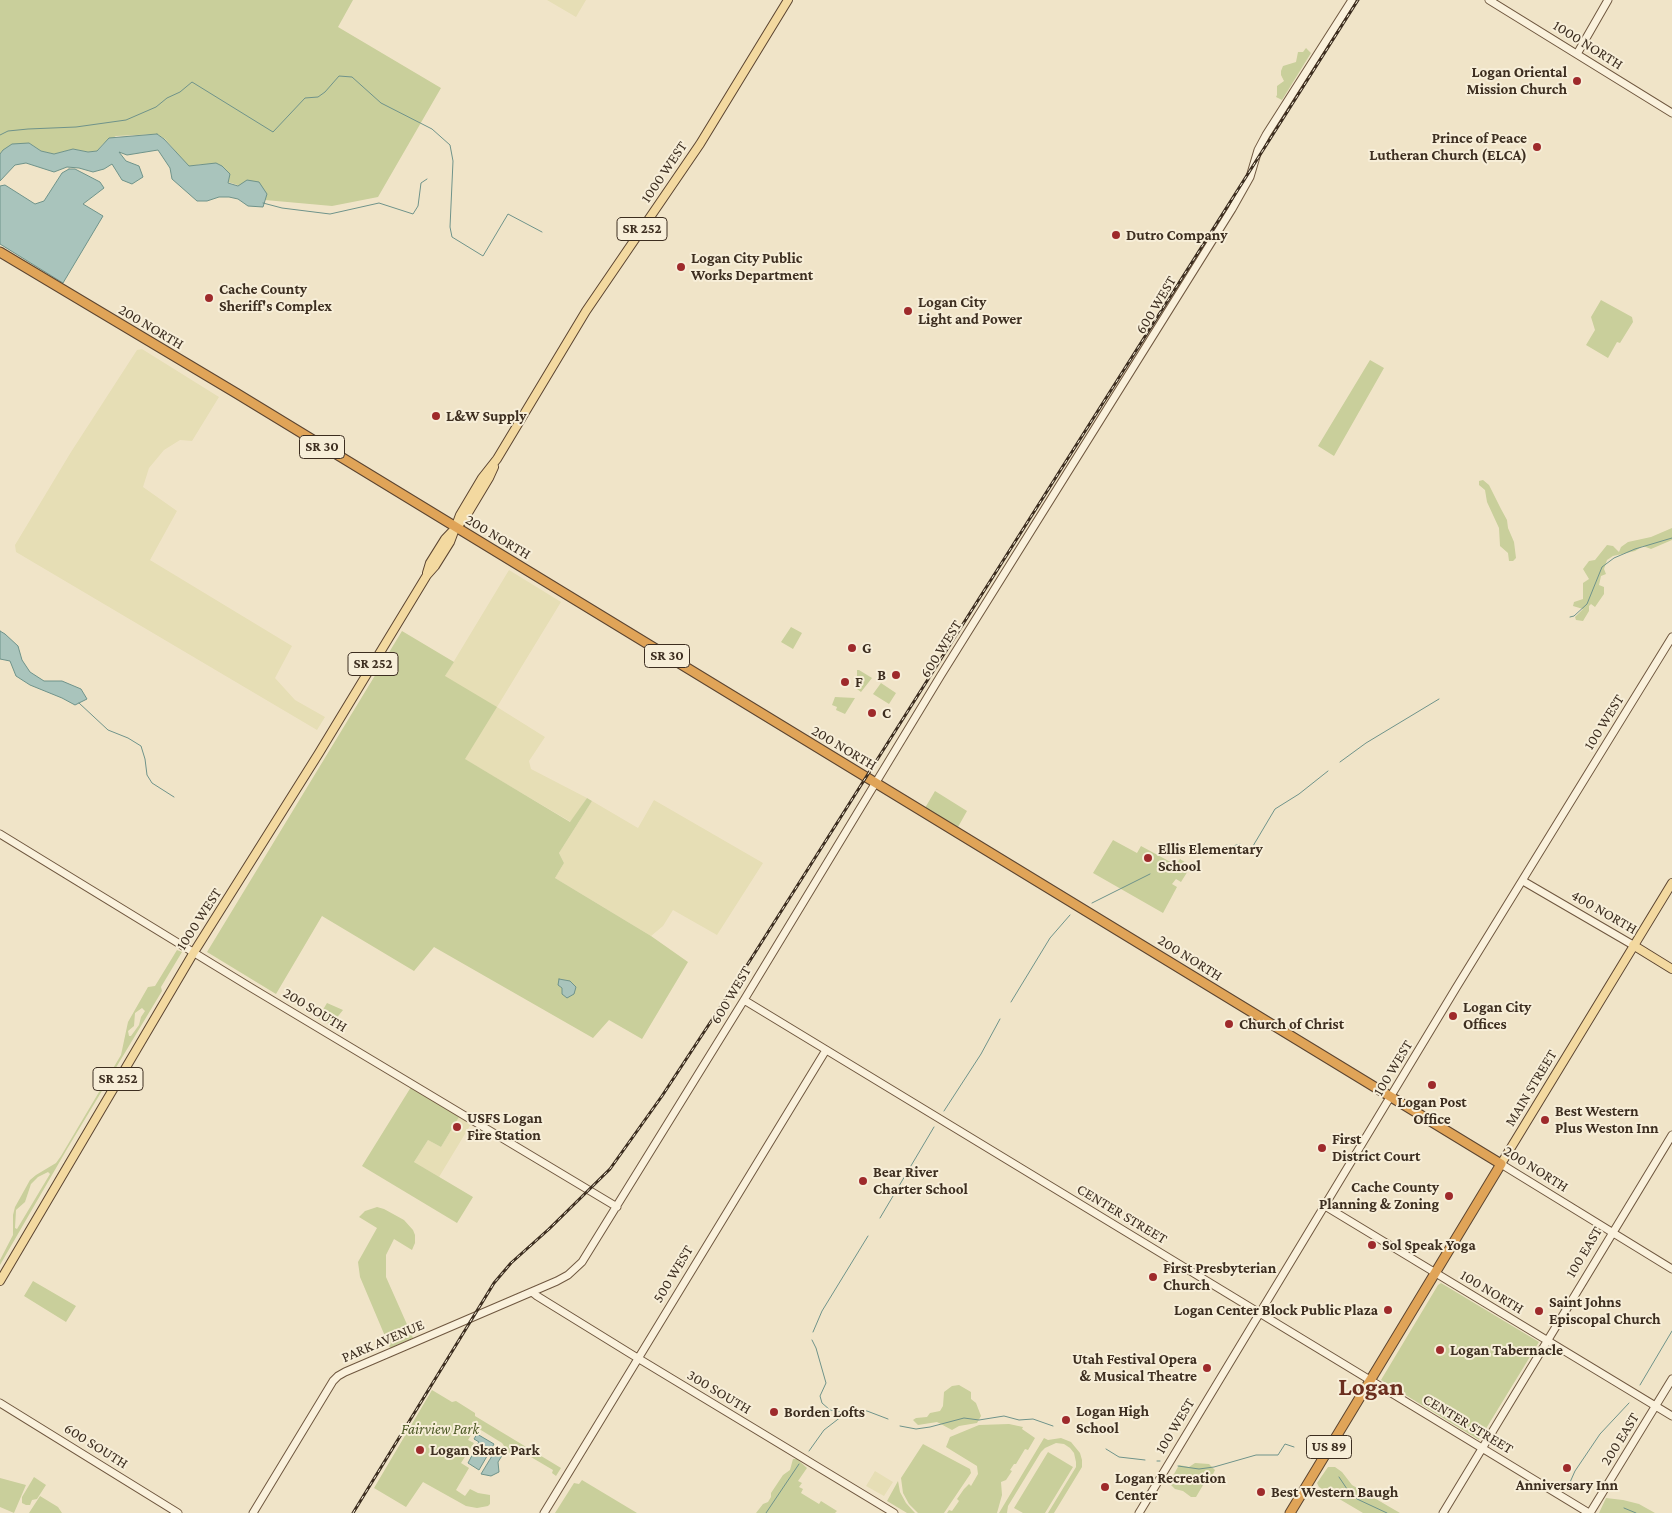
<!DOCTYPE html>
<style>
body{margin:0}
canvas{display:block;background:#f0e4c8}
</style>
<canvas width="1672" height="1513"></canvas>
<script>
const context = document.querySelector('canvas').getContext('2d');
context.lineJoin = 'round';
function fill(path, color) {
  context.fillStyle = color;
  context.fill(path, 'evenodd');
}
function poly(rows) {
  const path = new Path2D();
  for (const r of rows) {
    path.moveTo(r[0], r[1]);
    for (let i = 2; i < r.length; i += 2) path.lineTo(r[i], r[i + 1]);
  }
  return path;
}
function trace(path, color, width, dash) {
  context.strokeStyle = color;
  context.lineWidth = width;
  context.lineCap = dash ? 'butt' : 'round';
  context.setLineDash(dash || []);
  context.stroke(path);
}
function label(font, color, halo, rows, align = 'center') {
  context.font = font + ' "Crimson Pro",serif';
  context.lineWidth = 4;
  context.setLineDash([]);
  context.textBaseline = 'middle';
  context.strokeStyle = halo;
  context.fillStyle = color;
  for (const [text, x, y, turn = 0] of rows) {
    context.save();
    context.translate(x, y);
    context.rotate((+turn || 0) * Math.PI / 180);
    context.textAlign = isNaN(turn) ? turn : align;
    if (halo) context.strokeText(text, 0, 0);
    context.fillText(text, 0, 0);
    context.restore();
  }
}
fill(poly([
 [547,0,586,0,576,17],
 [142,349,219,397,192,441,180,440,164,450,149,468,143,487,177,511,150,560,292,646,275,678,295,700,325,717,317,730,16,552,15,545,71,452,137,350],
 [509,570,561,602,497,707,545,737,529,761,531,769,587,798,571,822,464,759,445,676],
 [654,800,763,863,717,935,673,910,663,926,651,936,555,878,564,863,559,853,592,801,638,828],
 [459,1117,471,1124,439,1177,414,1162,428,1140,441,1147],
 [875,1471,893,1482,884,1496,866,1486]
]), '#e6deb5');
fill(poly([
 [0,0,353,0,338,27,441,88,378,197,332,206,265,200,266,194,228,182,229,174,201,164,189,167,165,139,157,134,116,136,103,144,97,151,88,152,73,149,54,154,41,151,29,143,3,150,0,154],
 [1306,48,1311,53,1282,100,1276,97,1277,95,1277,86,1284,81,1281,75,1281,71,1283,66,1296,62,1298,52,1303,52],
 [1601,300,1632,317,1633,322,1620,343,1617,342,1608,358,1586,345,1595,330,1591,317],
 [1370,360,1384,368,1334,456,1318,446],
 [1483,480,1489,485,1501,509,1507,520,1508,528,1514,542,1516,558,1513,561,1509,561,1508,553,1500,546,1499,528,1487,502,1485,490,1479,485,1479,481],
 [1672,528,1672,540,1651,549,1643,546,1635,551,1613,556,1607,560,1604,569,1606,574,1601,576,1599,585,1604,587,1604,594,1595,607,1591,604,1589,606,1589,611,1583,621,1576,620,1575,617,1583,609,1573,606,1574,602,1583,599,1583,583,1589,579,1583,569,1589,561,1595,560,1607,545,1613,546,1619,552,1621,547,1628,542,1651,537],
 [791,627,802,633,793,649,781,642],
 [402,631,454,662,445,676,497,707,465,759,570,822,587,798,592,801,559,853,564,863,555,878,651,936,688,962,642,1039,609,1020,593,1038,434,947,414,971,322,916,276,994,207,952],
 [857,670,859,670,872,678,861,692,857,689],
 [881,683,896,693,889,704,873,694],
 [835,697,855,698,845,714,836,710,837,707,832,705],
 [935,791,967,811,958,827,925,808],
 [1113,840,1137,853,1141,846,1176,865,1180,859,1191,866,1181,882,1176,879,1172,884,1177,887,1163,913,1093,873],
 [177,950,182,952,161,987,162,991,67,1149,0,1265,0,1260,13,1235,13,1215,15,1207,30,1180,36,1175,56,1163,61,1156,121,1055,128,1022,148,987,155,986],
 [142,1008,145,1011,141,1017,139,1025,131,1036,129,1036,128,1031,134,1026,135,1013],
 [48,1172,50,1174,17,1229,15,1228,16,1210,25,1202,31,1184,38,1177],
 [327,1003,343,1010,331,1025,318,1018],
 [411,1087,459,1117,441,1147,428,1140,414,1162,473,1197,457,1223,362,1166],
 [377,1207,384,1209,404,1220,413,1230,415,1235,415,1243,412,1250,394,1239,386,1255,386,1277,413,1338,390,1348,360,1277,358,1262,377,1228,359,1217,365,1211],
 [33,1281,76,1306,66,1322,24,1296],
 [1441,1283,1539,1342,1479,1440,1381,1380,1438,1285],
 [959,1385,971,1392,971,1399,976,1403,981,1416,977,1423,959,1426,952,1430,937,1422,918,1425,913,1420,916,1418,927,1417,930,1413,940,1411,943,1406,944,1392,952,1386],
 [432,1390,452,1402,456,1401,475,1413,475,1416,561,1468,556,1476,552,1473,553,1470,519,1450,509,1453,502,1443,476,1427,468,1440,474,1443,461,1463,469,1468,456,1490,465,1496,470,1489,478,1493,490,1495,490,1504,488,1506,477,1508,466,1506,423,1482,406,1507,374,1488],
 [1009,1424,1023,1427,1022,1429,1035,1438,1028,1450,1025,1449,1016,1464,1014,1464,1010,1470,1012,1471,1006,1480,1001,1482,1002,1495,997,1513,947,1513,949,1510,952,1511,959,1501,957,1499,964,1489,969,1484,971,1486,978,1474,977,1466,946,1447,950,1437,979,1425],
 [1044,1438,1048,1440,1061,1438,1071,1442,1080,1453,1082,1460,1082,1467,1054,1513,1048,1513,1076,1467,1076,1462,1074,1453,1070,1448,1064,1444,1056,1443,1045,1448,1041,1452,1008,1506,1007,1513,999,1513],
 [923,1444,970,1469,971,1473,944,1513,918,1513,909,1504,903,1493,901,1478],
 [1048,1452,1073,1467,1045,1513,1023,1513,1014,1508],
 [793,1459,797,1459,807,1468,798,1481,802,1483,799,1487,803,1489,801,1493,819,1504,821,1501,837,1511,835,1513,756,1513,763,1504,768,1502,771,1497,771,1493,783,1475,790,1470],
 [1195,1463,1209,1464,1215,1470,1213,1474,1209,1475,1196,1497,1191,1497,1183,1491,1175,1489,1169,1483,1179,1465,1189,1467],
 [1328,1467,1335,1467,1342,1472,1352,1485,1400,1513,1363,1513,1319,1487,1317,1483],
 [34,1477,46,1485,37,1499,32,1500,30,1505,26,1505,22,1503,22,1497],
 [0,1478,26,1485,14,1513,0,1507],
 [582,1480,637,1513,555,1513,574,1483,579,1484],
 [898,1481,900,1492,906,1503,915,1513,907,1513,887,1501],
 [40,1496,58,1507,62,1513,29,1513],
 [1606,1498,1623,1500,1639,1504,1655,1513,1599,1513]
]), '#c9cf9b');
const water = poly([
 [157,134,164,139,189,166,216,163,222,166,230,174,228,183,238,186,247,180,259,182,267,194,263,207,248,206,238,199,229,197,219,197,207,201,197,201,172,179,170,168,158,150,127,155,119,152,126,161,139,166,143,177,132,184,122,180,112,164,104,169,93,172,79,168,67,167,54,172,26,163,15,165,0,181,0,154,3,150,12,144,29,143,41,151,54,154,73,149,88,152,97,151,109,138,157,134],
 [69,169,75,169,100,182,104,188,83,204,103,216,63,283,0,244,0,186,5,185,35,204,44,201,62,173,69,169],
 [0,631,5,634,18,646,22,660,30,672,44,681,62,681,81,689,87,699,75,705,62,698,30,685,16,676,10,661,0,659,0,631],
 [559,979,570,981,576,987,574,994,567,998,562,994,562,988,558,985,559,979],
 [477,1434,494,1444,479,1470,468,1463,479,1442,474,1439,477,1434],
 [498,1446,503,1454,498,1462,499,1472,491,1476,481,1474,498,1446]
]);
fill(water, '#a9c4bc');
trace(water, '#6f938a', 1);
trace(poly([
 [0,135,8,131,28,129,76,127,126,120,156,107,167,98,180,92,192,82,273,132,305,98,318,97,325,92,339,76,352,77,381,103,432,129,450,145,453,161,450,227,452,237,483,256,508,214,542,232],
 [263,203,282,208,330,214,379,203,413,214,418,206,421,183,427,179],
 [1570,617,1574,616,1587,604,1602,567,1614,558,1635,549,1672,538],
 [79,703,108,730,128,738,141,746,145,759,147,775,152,783,174,797],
 [1340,762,1366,743,1439,699],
 [1233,846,1240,844],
 [1253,846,1275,809,1299,794,1328,771],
 [1193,855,1206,848],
 [1092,903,1150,874],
 [1011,1002,1050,938,1070,915],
 [944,1111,981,1054,1000,1019],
 [880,1218,934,1127],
 [813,1332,822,1311,868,1236],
 [812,1340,816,1348,826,1383,820,1396,822,1403,830,1410,845,1413],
 [1640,1385,1672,1331],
 [900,1426,916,1429,930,1427,964,1418,979,1420,1004,1416,1019,1420,1033,1419,1053,1426],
 [1106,1449,1119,1457,1145,1460],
 [809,1451,824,1430,846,1413,858,1410,867,1411,888,1419],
 [1157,1461,1160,1461],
 [1178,1466,1199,1469,1214,1467,1256,1455,1278,1455,1285,1444,1294,1447],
 [1339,1477,1347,1489,1357,1499,1387,1513],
 [1567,1489,1575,1471,1600,1434,1629,1403],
 [1624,1508,1636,1513],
 [766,1513,799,1464]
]), '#6f938a', 1);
const secondary = poly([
 [1489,0,1672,113],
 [1577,54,1608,0],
 [0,834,250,987,617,1207],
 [1523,881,1633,945],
 [744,1000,1589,1513],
 [1501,1164,1672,1269],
 [1325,1206,1672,1416],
 [532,1292,537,1296,631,1354,894,1513],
 [0,1403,178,1513],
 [253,1513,333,1381,338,1376,345,1372,557,1281,568,1275,582,1262,744,1000,941,675,1232,209,1250,177,1258,150,1266,135,1352,0],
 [544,1513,826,1050],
 [1139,1513,1456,988,1672,637],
 [1443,1513,1672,1135],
 [1590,1513,1672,1379]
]);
const primary = poly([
 [427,573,430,563,445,539,465,518,489,478,494,467],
 [1633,945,1672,969],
 [1501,1164,1672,883],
 [0,1281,194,952,319,753,427,575,435,566,450,542,460,515,482,478,497,459,586,311,700,144,788,0]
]);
const highway = poly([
 [0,252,236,393,1501,1164,1290,1513]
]);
trace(secondary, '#6f573f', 9);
trace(primary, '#5b4430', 10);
trace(highway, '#5b4430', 11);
trace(secondary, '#faf1dc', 7);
trace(primary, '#f3d9a0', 8);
trace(highway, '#e0a458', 9);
const rail = poly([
 [353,1513,494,1283,511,1263,549,1229,610,1169,662,1096,725,1000,1358,0]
]);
trace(rail, '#3d2e20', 3);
trace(rail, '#f7eed8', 1, [4]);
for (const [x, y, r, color] of [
 [1577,81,5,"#9e2a2b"],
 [1537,147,5,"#9e2a2b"],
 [1116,235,5,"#9e2a2b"],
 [681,267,5,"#9e2a2b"],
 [209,298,5,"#9e2a2b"],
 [908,311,5,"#9e2a2b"],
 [436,416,5,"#9e2a2b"],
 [852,648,5,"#9e2a2b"],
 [896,675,5,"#9e2a2b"],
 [845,682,5,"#9e2a2b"],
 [872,713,5,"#9e2a2b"],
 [1148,858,5,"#9e2a2b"],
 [1453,1016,5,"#9e2a2b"],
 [1229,1024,5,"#9e2a2b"],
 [1432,1085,5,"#9e2a2b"],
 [1545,1120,5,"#9e2a2b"],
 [457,1127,5,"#9e2a2b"],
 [1322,1148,5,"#9e2a2b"],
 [863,1181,5,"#9e2a2b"],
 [1449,1196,5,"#9e2a2b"],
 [1372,1245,5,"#9e2a2b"],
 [1153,1277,5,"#9e2a2b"],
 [1388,1310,5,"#9e2a2b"],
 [1539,1311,5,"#9e2a2b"],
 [1440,1350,5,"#9e2a2b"],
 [1207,1368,5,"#9e2a2b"],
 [774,1412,5,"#9e2a2b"],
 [1066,1420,5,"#9e2a2b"],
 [420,1450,5,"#9e2a2b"],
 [1567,1468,5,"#9e2a2b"],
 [1105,1487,5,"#9e2a2b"],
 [1261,1492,5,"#9e2a2b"]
]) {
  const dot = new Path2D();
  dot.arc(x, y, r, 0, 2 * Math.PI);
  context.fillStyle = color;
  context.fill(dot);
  trace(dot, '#f7eed8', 2);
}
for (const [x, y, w] of [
 [642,229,50],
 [322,447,45],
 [667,656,45],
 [373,664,50],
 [118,1079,50],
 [1329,1447,45]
]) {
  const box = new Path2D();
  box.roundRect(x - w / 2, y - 11.5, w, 23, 4);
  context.fillStyle = '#f7eed8';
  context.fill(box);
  trace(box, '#3d2e20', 1);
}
label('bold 14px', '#3d2e20', null, [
 ["SR 252",642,229],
 ["SR 30",322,447],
 ["SR 30",667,656],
 ["SR 252",373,664],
 ["SR 252",118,1079],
 ["US 89",1329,1447]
]);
label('15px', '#3d2e20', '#f7eed8', [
 ["1000 NORTH",1588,45,32],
 ["1000 WEST",664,172,-56],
 ["600 WEST",1156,305,-59],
 ["200 NORTH",151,327,31],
 ["200 NORTH",498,537,31],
 ["600 WEST",941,649,-58],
 ["100 WEST",1604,722,-58],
 ["200 NORTH",844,748,31],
 ["400 NORTH",1604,912,30],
 ["1000 WEST",199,919,-57],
 ["200 NORTH",1190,958,32],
 ["600 WEST",731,995,-59],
 ["200 SOUTH",315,1010,31],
 ["100 WEST",1393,1068,-59],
 ["MAIN STREET",1531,1088,-59],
 ["200 NORTH",1536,1169,32],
 ["CENTER STREET",1122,1214,31],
 ["100 EAST",1584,1252,-59],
 ["500 WEST",673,1274,-59],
 ["100 NORTH",1492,1292,31],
 ["PARK AVENUE",383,1341,-23],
 ["300 SOUTH",719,1392,31],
 ["CENTER STREET",1468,1424,31],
 ["100 WEST",1175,1426,-59],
 ["200 EAST",1620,1439,-58],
 ["600 SOUTH",96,1446,32]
]);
label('bold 15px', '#3d2e20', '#f7eed8', [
 ["Logan Oriental",1567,72,"right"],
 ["Mission Church",1567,89,"right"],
 ["Prince of Peace",1527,138,"right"],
 ["Lutheran Church (ELCA)",1527,155,"right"],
 ["Dutro Company",1126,235],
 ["Logan City Public",691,258],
 ["Works Department",691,275],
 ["Cache County",219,289],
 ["Sheriff's Complex",219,306],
 ["Logan City",918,302],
 ["Light and Power",918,319],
 ["L&W Supply",446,416],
 ["G",862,648],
 ["B",886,675,"right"],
 ["F",855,682],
 ["C",882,713],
 ["Ellis Elementary",1158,849],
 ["School",1158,866],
 ["Logan City",1463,1007],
 ["Offices",1463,1024],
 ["Church of Christ",1239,1024],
 ["Logan Post",1432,1102,"center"],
 ["Office",1432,1119,"center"],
 ["Best Western",1555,1111],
 ["Plus Weston Inn",1555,1128],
 ["USFS Logan",467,1118],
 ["Fire Station",467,1135],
 ["First",1332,1139],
 ["District Court",1332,1156],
 ["Bear River",873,1172],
 ["Charter School",873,1189],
 ["Cache County",1439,1187,"right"],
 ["Planning & Zoning",1439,1204,"right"],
 ["Sol Speak Yoga",1382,1245],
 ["First Presbyterian",1163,1268],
 ["Church",1163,1285],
 ["Saint Johns",1549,1302],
 ["Episcopal Church",1549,1319],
 ["Logan Center Block Public Plaza",1378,1310,"right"],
 ["Logan Tabernacle",1450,1350],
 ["Utah Festival Opera",1197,1359,"right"],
 ["& Musical Theatre",1197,1376,"right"],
 ["Logan High",1076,1411],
 ["School",1076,1428],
 ["Borden Lofts",784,1412],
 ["Logan Skate Park",430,1450],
 ["Logan Recreation",1115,1478],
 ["Center",1115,1495],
 ["Anniversary Inn",1567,1485,"center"],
 ["Best Western Baugh",1271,1492]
], 'left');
label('italic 15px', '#4d5a26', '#f7eed8', [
 ["Fairview Park",440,1429]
]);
label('bold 25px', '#6b2e1e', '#f7eed8', [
 ["Logan",1371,1387]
]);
</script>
